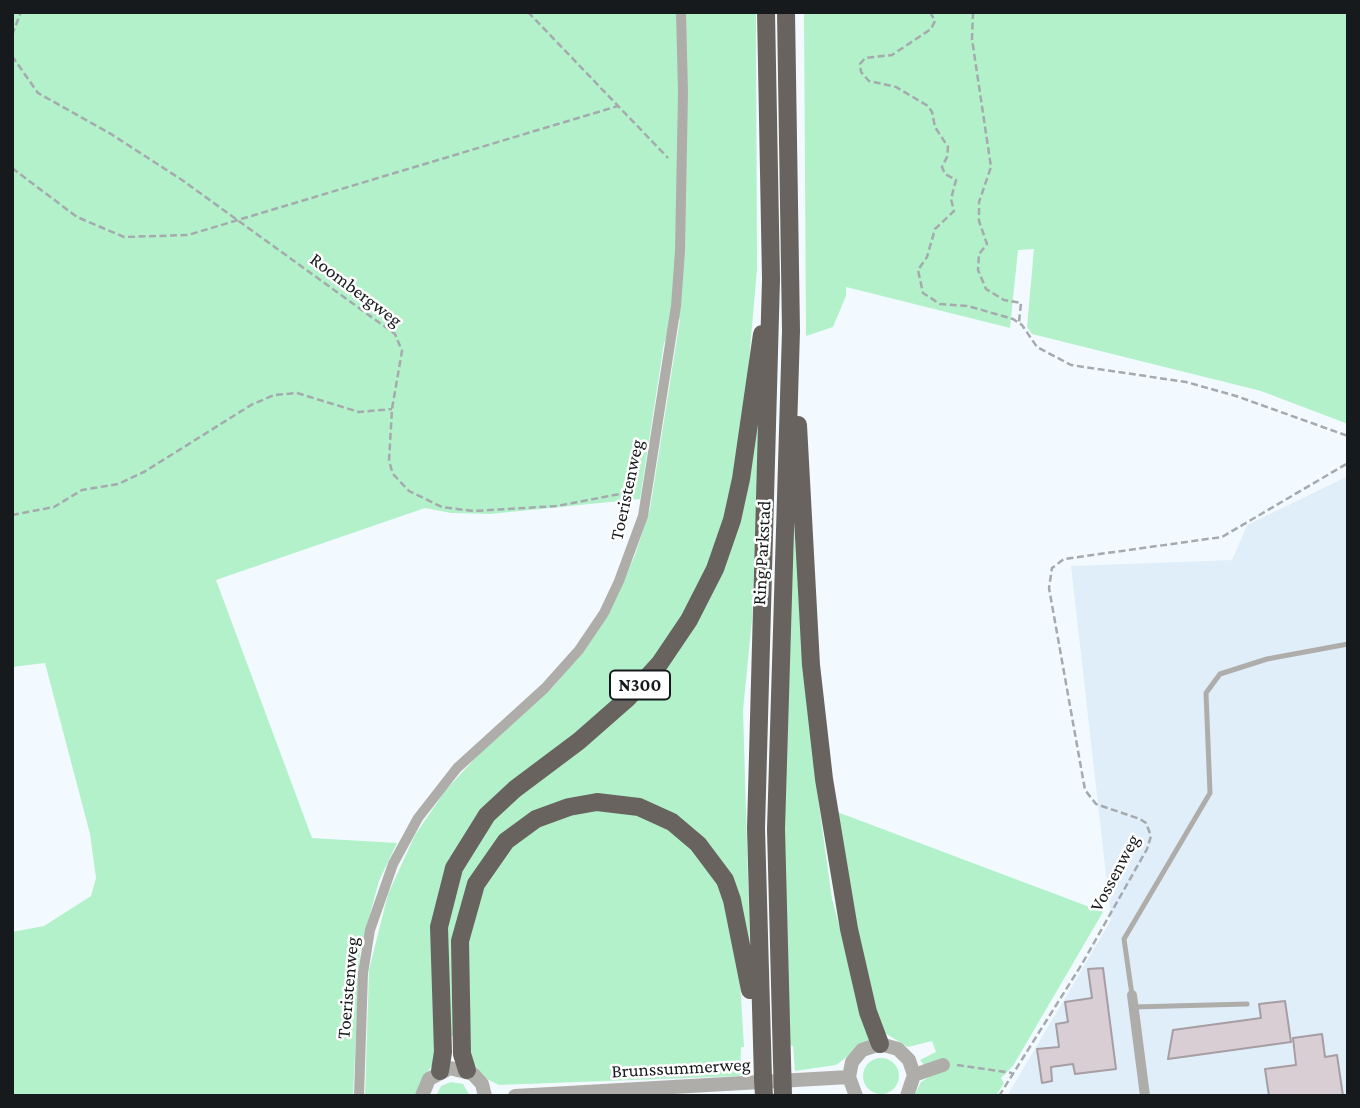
<!DOCTYPE html>
<style>
body{margin:0}
#map{position:relative;width:1360px;height:1108px;overflow:hidden;background:#f3faff;font-family:"Crimson Pro",serif}
canvas{display:block}
.frame{position:absolute;inset:0;border:14px solid #171a1c;pointer-events:none}
</style>
<div id="map">
<canvas width="1360" height="1108"></canvas>
<div class="frame"></div>
</div>
<script>
const context = document.querySelector('canvas').getContext('2d');
context.lineJoin = 'round';
function fill(path, color) {
  context.fillStyle = color;
  context.fill(path, 'evenodd');
}
function poly(rows) {
  const path = new Path2D();
  for (const r of rows) {
    if (r.length === 3) {
      path.moveTo(r[0] + r[2], r[1]);
      path.arc(r[0], r[1], r[2], 0, 2 * Math.PI);
      continue;
    }
    path.moveTo(r[0], r[1]);
    for (let i = 2; i < r.length; i += 2) path.lineTo(r[i], r[i + 1]);
  }
  return path;
}
function trace(path, color, width, dash) {
  context.strokeStyle = color;
  context.lineWidth = width;
  context.lineCap = dash ? 'butt' : 'round';
  context.setLineDash(dash || []);
  context.stroke(path);
}
function label(font, color, halo, rows, align = 'center') {
  context.font = font + ' "Crimson Pro",serif';
  context.lineWidth = 5;
  context.setLineDash([]);
  context.textBaseline = 'middle';
  context.strokeStyle = halo;
  context.fillStyle = color;
  for (const [text, x, y, turn = 0] of rows) {
    context.save();
    context.translate(x, y);
    context.rotate((+turn || 0) * Math.PI / 180);
    context.textAlign = isNaN(turn) ? turn : align;
    if (halo) context.strokeText(text, 0, 0);
    context.fillText(text, 0, 0);
    context.restore();
  }
}
fill(poly([
 [1348,476,1348,1096,1007,1096,1111,920,1071,566,1232,560,1247,525]
]), '#e0eefa');
fill(poly([
 [12,12,756,12,757,269,742,441,735,485,699,592,651,666,568,743,451,864,438,1058,420,1082,416,1096,365,1096,369,970,388,894,415,835,445,791,480,753,553,687,589,644,611,609,635,555,650,509,680,319,673,324,664,343,640,499,490,514,451,513,425,508,216,580,312,838,397,843,379,881,360,951,353,1096,12,1096,12,932,44,926,91,896,96,878,90,834,45,663,12,667],
 [804,12,1348,12,1348,424,1261,391,1032,334,1027,327,1034,249,1018,250,1010,328,846,287,846,296,833,327,806,336],
 [761,389,752,620,743,710,750,945,746,945,740,911,672,817,562,803,477,871,455,1036,447,1036,444,942,460,865,503,807,597,732,699,612],
 [794,486,818,798,832,899,870,1040,836,1065,795,1071,793,1046,790,1045,784,875,785,707],
 [585,808,636,812,682,835,722,888,739,964,744,1047,741,1047,740,1076,499,1085,485,1078,469,1058,467,941,488,871,532,827],
 [832,810,1103,912,1013,1066,1001,1078,1004,1083,996,1096,914,1096,921,1082,932,1075,920,1060,936,1052,932,1041,908,1047,883,1032,863,981],
 [881,1076,18],
 [451,1082,463,1084,470,1096,436,1096,441,1086]
]), '#b3f1cb');
const building = poly([
 [1103,968,1116,1069,1075,1074,1073,1064,1051,1067,1052,1081,1042,1083,1037,1049,1059,1047,1056,1024,1068,1022,1065,1002,1092,998,1088,969,1103,968],
 [1285,1001,1291,1042,1168,1059,1173,1030,1261,1018,1259,1004,1285,1001],
 [1322,1034,1325,1057,1337,1055,1343,1096,1269,1096,1265,1069,1296,1065,1293,1038,1322,1034]
]);
fill(building, '#d8ced3');
trace(building, '#a69ea2', 2);
trace(poly([
 [528,12,668,158],
 [930,12,935,21,931,29,892,55,865,58,860,64,861,72,869,81,896,87,928,106,932,112,935,127,948,147,947,157,942,167,945,174,956,180,951,199,954,211,935,229,927,257,918,270,923,293,940,304,968,306,1013,319,1022,325,1037,347,1071,365,1186,382,1236,396,1348,436],
 [973,12,972,39,991,167,979,202,979,221,987,244,979,254,978,270,986,289,1004,300,1021,303,1019,322],
 [12,35,21,12],
 [12,56,38,93,111,134,182,180,395,334,402,351,392,409,389,461,393,474,409,491,442,507,473,511,557,506,635,491],
 [12,168,77,217,124,237,188,235,618,106],
 [12,515,54,507,82,490,118,484,144,472,251,405,274,395,297,393,359,412,392,409],
 [957,1065,1012,1073],
 [798,1095,812,1096],
 [999,1096,1082,964,1147,849,1151,836,1146,823,1140,819,1096,804,1085,790,1049,588,1052,568,1064,559,1222,537,1348,463]
]), '#a4aaad', 2.5, [7, 3.5]);
trace(poly([
 [1132,995,1124,939,1210,793,1206,693,1220,674,1267,659,1348,644],
 [1134,1007,1247,1004]
]), '#afadaa', 5);
trace(poly([
 [1132,995,1145,1096],
 [359,1096,363,973,370,930,393,864,418,818,457,768,545,688,579,650,604,613,619,581,643,516,676,306,680,251,683,92,681,12]
]), '#afadaa', 10);
trace(poly([
 [914,1075,943,1065],
 [422,1096,429,1079,450,1068,473,1074,482,1084,485,1096],
 [515,1096,849,1077],
 [856,1096,849,1077,852,1062,862,1050,880,1044,898,1049,909,1060,914,1075,907,1096]
]), '#afadaa', 14);
trace(poly([
 [798,425,811,665,824,779,849,929,868,1012,880,1044],
 [782,1061,776,829,791,331,786,12],
 [467,1070,462,1054,460,941,476,884,506,841,536,819,569,807,597,802,639,807,672,822,698,844,725,880,732,900,750,990],
 [440,1071,443,1052,439,927,454,868,487,815,515,789,579,741,628,698,660,663,689,620,715,569,732,520,741,479,762,334],
 [763,1079,756,828,771,279,766,12]
]), '#68635e', 18);
trace(poly([
 [782,1061,783,1096],
 [763,1079,764,1096]
]), '#68635e', 18);
for (const [x, y, w] of [
 [640,685,60]
]) {
  const box = new Path2D();
  box.roundRect(x - w / 2, y - 14.5, w, 29, 5);
  context.fillStyle = '#fff';
  context.fill(box);
  trace(box, '#171a1c', 2);
}
label('bold 18px', '#171a1c', null, [
 ["N300",640,685]
]);
label('19px', '#171a1c', '#fff', [
 ["Roombergweg",356,290,37],
 ["Toeristenweg",627,490,-78],
 ["Ring Parkstad",762,553,-87],
 ["Vossenweg",1115,873,-62],
 ["Toeristenweg",348,988,-85],
 ["Brunssummerweg",681,1068,-3]
]);
</script>
